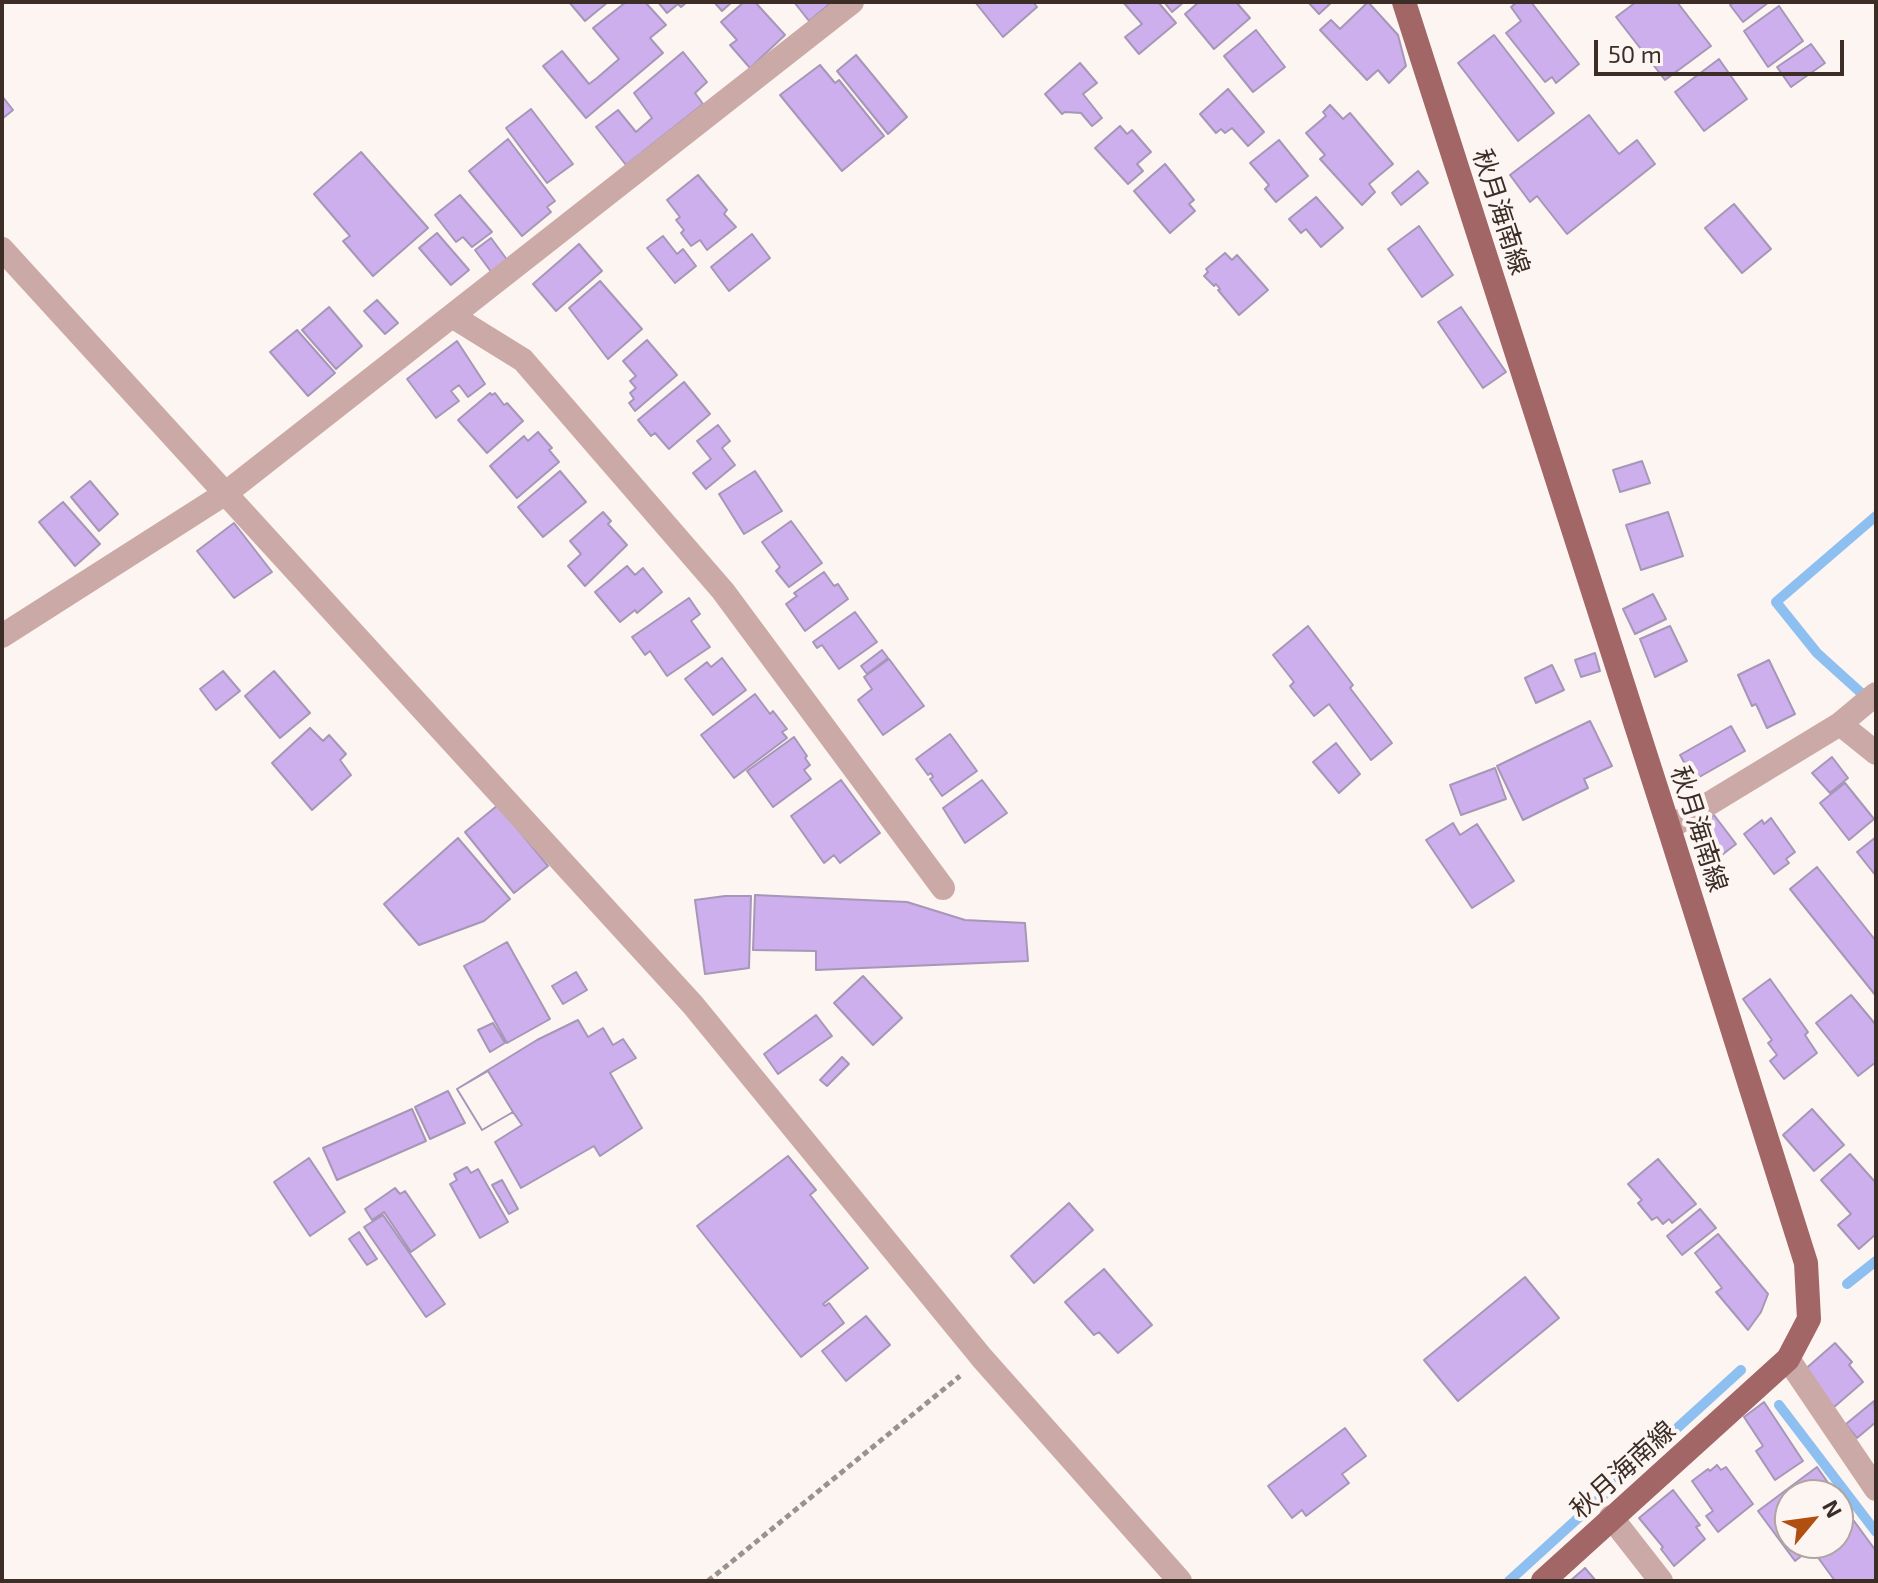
<!DOCTYPE html>
<meta charset="utf-8">
<style>
body{margin:0}
#map{position:relative;width:1878px;height:1583px;overflow:hidden;background:#fdf5f1;font-family:"Exo 2",sans-serif}
canvas{display:block}
.frame{position:absolute;inset:0;border:4px solid #3c2d26;pointer-events:none}
.north{position:absolute;left:1774px;top:1479px;width:80px;height:80px;box-sizing:border-box;background:#fdf5f1;border:2px solid #b0a5a0;border-radius:50%;rotate:61deg;font-size:22px;font-weight:700;line-height:32px;text-align:center;color:#3c2d26}
.north::after{content:'';display:block;margin:auto;width:28px;height:36px;background:#b14f10;clip-path:polygon(50% 0,100% 100%,50% 72%,0 100%)}
.scale{position:absolute;left:1594px;top:40px;width:250px;height:36px;box-sizing:border-box;border:4px solid #3c2d26;border-top:0;padding-left:10px;font-size:24px;line-height:28px;white-space:nowrap;color:#3c2d26;-webkit-text-stroke:6px #fdf5f1;paint-order:stroke}
</style>
<div id="map">
<canvas width="1878" height="1583"></canvas>
<div class="frame"></div>
<div class="north">N</div>
<div class="scale">50 m</div>
</div>
<script>
const context = document.querySelector('canvas').getContext('2d');
context.lineJoin = 'round';
function poly(rows) {
  const path = new Path2D();
  for (const r of rows) {
    path.moveTo(r[0], r[1]);
    for (let i = 2; i < r.length; i += 2) path.lineTo(r[i], r[i + 1]);
  }
  return path;
}
function trace(path, color, width, dash) {
  context.strokeStyle = color;
  context.lineWidth = width;
  context.lineCap = dash ? 'butt' : 'round';
  context.setLineDash(dash || []);
  context.stroke(path);
}
function fill(path, color) {
  context.fillStyle = color;
  context.fill(path, 'evenodd');
}
function label(font, color, halo, rows, align = 'center') {
  context.font = font + ' "Exo 2","Noto Sans JP",sans-serif';
  context.lineWidth = 8;
  context.setLineDash([]);
  context.textBaseline = 'middle';
  context.strokeStyle = halo;
  context.fillStyle = color;
  for (const [text, x, y, turn = 0] of rows) {
    context.save();
    context.translate(x, y);
    context.rotate((+turn || 0) * Math.PI / 180);
    context.textAlign = isNaN(turn) ? turn : align;
    if (halo) context.strokeText(text, 0, 0);
    context.fillText(text, 0, 0);
    context.restore();
  }
}
trace(poly([
 [1869,700,1817,653,1776,602,1876,516],
 [1847,1284,1876,1261],
 [1779,1405,1876,1532],
 [1509,1581,1741,1370]
]), '#8dbff1', 10);
const building = poly([
 [569,2,608,2,585,21,569,2],
 [626,2,645,2,666,25,650,38,663,53,586,118,543,66,562,51,589,84,597,78,619,59,593,28,626,2],
 [658,2,687,2,681,7,678,4,667,13,658,2],
 [714,2,732,2,722,11,714,2],
 [744,2,755,2,785,35,750,68,730,45,737,40,721,22,744,2],
 [794,2,832,2,809,21,794,2],
 [975,2,1033,2,1037,7,1003,37,975,2],
 [1123,2,1158,2,1176,23,1139,54,1125,37,1142,24,1123,2],
 [1164,2,1184,2,1172,12,1164,2],
 [1199,2,1236,2,1250,18,1214,49,1185,14,1199,2],
 [1308,2,1332,2,1319,14,1308,2],
 [1368,2,1398,35,1406,66,1389,83,1378,70,1367,80,1320,30,1331,20,1340,29,1368,2],
 [1517,2,1531,2,1579,64,1556,83,1552,77,1545,82,1506,33,1521,21,1511,7,1517,2],
 [1636,2,1677,2,1711,46,1665,80,1616,17,1636,2],
 [1734,2,1769,2,1743,22,1730,5,1734,2],
 [1779,6,1803,41,1768,67,1744,31,1779,6],
 [1256,30,1285,67,1253,92,1224,56,1256,30],
 [1494,35,1554,113,1518,141,1458,63,1494,35],
 [1811,44,1825,63,1791,87,1777,67,1811,44],
 [683,52,707,82,695,93,703,104,626,165,596,127,618,110,636,132,652,118,634,93,683,52],
 [856,55,907,117,888,134,837,71,856,55],
 [1719,59,1747,99,1704,131,1675,92,1719,59],
 [1080,63,1097,83,1083,94,1102,118,1092,126,1081,113,1065,112,1062,114,1045,94,1080,63],
 [820,65,835,83,839,80,884,136,842,171,780,95,820,65],
 [1228,89,1264,132,1248,146,1232,128,1225,133,1221,129,1216,133,1200,114,1228,89],
 [2,96,13,110,2,119,2,96],
 [1330,105,1343,119,1350,113,1393,164,1369,184,1375,192,1362,205,1320,159,1325,155,1306,133,1326,116,1323,112,1330,105],
 [531,109,573,164,547,183,506,128,531,109],
 [1589,115,1619,154,1637,140,1655,164,1567,234,1537,196,1530,202,1510,175,1589,115],
 [1120,126,1127,134,1132,130,1151,152,1137,164,1143,171,1128,184,1095,148,1120,126],
 [508,139,555,201,547,207,551,212,522,236,469,171,508,139],
 [1279,140,1308,176,1276,202,1265,189,1269,185,1250,163,1279,140],
 [361,152,428,228,373,276,343,241,350,236,314,194,361,152],
 [1165,164,1194,200,1189,204,1195,211,1170,233,1134,191,1165,164],
 [1418,171,1428,183,1401,205,1392,193,1418,171],
 [698,175,727,210,724,214,736,227,707,250,700,240,691,246,681,233,684,230,676,220,680,217,667,200,698,175],
 [460,195,492,232,472,247,463,237,456,242,435,215,460,195],
 [1316,197,1343,228,1321,247,1306,229,1301,233,1289,219,1316,197],
 [1734,204,1771,249,1742,273,1705,228,1734,204],
 [1419,226,1453,275,1422,297,1388,249,1419,226],
 [437,233,469,270,451,285,419,248,437,233],
 [752,234,770,258,729,291,711,267,752,234],
 [663,236,677,254,683,249,696,266,675,283,647,248,663,236],
 [491,238,508,261,492,273,475,250,491,238],
 [579,244,602,271,556,311,533,284,579,244],
 [1225,253,1232,260,1237,255,1268,290,1239,315,1218,290,1220,289,1216,284,1214,286,1204,276,1208,272,1206,269,1225,253],
 [600,281,642,329,608,359,569,308,600,281],
 [377,300,398,323,385,334,364,311,377,300],
 [329,307,362,346,336,369,302,330,329,307],
 [1461,307,1506,372,1483,388,1438,322,1461,307],
 [297,330,335,373,308,396,270,352,297,330],
 [647,340,677,375,635,411,629,403,634,399,630,393,636,388,630,381,636,376,623,361,647,340],
 [457,341,485,384,468,397,459,385,451,391,459,401,436,418,407,379,457,341],
 [684,382,710,414,669,449,655,433,651,436,638,420,684,382],
 [490,393,492,395,495,393,504,405,507,403,523,421,487,453,458,420,490,393],
 [718,425,730,441,722,448,735,465,706,489,693,473,711,459,697,441,718,425],
 [538,432,552,448,549,450,559,462,517,498,490,466,524,436,528,441,538,432],
 [1642,461,1650,483,1620,492,1613,470,1642,461],
 [560,471,586,502,543,537,518,507,560,471],
 [755,471,782,511,744,534,719,494,755,471],
 [90,481,118,514,99,531,71,497,90,481],
 [63,502,100,544,75,566,39,522,63,502],
 [603,512,611,521,608,524,627,545,585,586,568,566,581,554,570,541,603,512],
 [1668,512,1683,556,1641,570,1626,525,1668,512],
 [791,521,822,563,789,587,776,571,780,567,762,542,791,521],
 [234,523,272,572,234,598,197,551,234,523],
 [627,566,635,575,643,568,662,592,637,613,635,610,620,622,595,592,627,566],
 [824,572,834,586,838,584,848,599,805,631,786,604,797,596,794,593,824,572],
 [1653,594,1666,619,1635,634,1623,609,1653,594],
 [689,598,700,614,691,621,710,647,667,676,650,651,645,655,632,637,689,598],
 [855,612,877,642,839,669,822,645,817,648,813,642,855,612],
 [1308,626,1353,685,1350,688,1392,743,1371,760,1329,704,1314,716,1290,686,1294,682,1273,655,1308,626],
 [1670,626,1687,661,1655,677,1640,639,1670,626],
 [882,650,888,658,867,674,861,666,882,650],
 [1595,653,1600,671,1581,677,1575,660,1595,653],
 [722,658,746,690,713,715,685,679,707,662,711,667,722,658],
 [889,659,924,706,883,735,858,700,872,689,864,677,889,659],
 [1769,660,1795,714,1767,728,1756,704,1752,706,1738,675,1769,660],
 [1552,665,1564,690,1536,703,1525,678,1552,665],
 [223,671,240,691,216,710,200,689,223,671],
 [274,671,310,713,280,738,245,696,274,671],
 [755,694,770,714,773,711,787,729,782,732,787,738,734,778,701,735,755,694],
 [1590,721,1612,766,1584,779,1588,788,1523,820,1497,766,1590,721],
 [1731,726,1745,751,1694,780,1680,755,1731,726],
 [310,728,323,741,329,735,346,754,340,760,351,775,312,810,272,763,310,728],
 [950,734,977,771,942,796,930,779,933,777,931,773,928,775,916,759,950,734],
 [794,737,807,756,805,758,810,765,804,770,811,779,773,807,747,771,794,737],
 [1336,743,1360,774,1339,793,1313,762,1336,743],
 [1832,757,1848,778,1830,793,1812,773,1832,757],
 [1495,768,1506,799,1461,815,1450,785,1495,768],
 [841,780,880,833,840,863,834,855,824,863,791,816,841,780],
 [982,780,1007,813,965,843,943,808,982,780],
 [1845,783,1874,819,1849,840,1820,803,1845,783],
 [498,805,548,866,514,893,465,832,498,805],
 [1714,815,1736,844,1718,858,1703,839,1704,823,1714,815],
 [1771,818,1795,852,1786,859,1789,863,1774,874,1744,834,1762,820,1764,824,1771,818],
 [1453,823,1460,835,1477,824,1514,881,1472,908,1426,840,1453,823],
 [1876,837,1876,876,1857,852,1876,837],
 [458,838,510,899,484,921,419,945,384,904,458,838],
 [1817,867,1876,941,1876,996,1790,889,1817,867],
 [755,895,907,902,965,920,1025,923,1028,961,816,970,816,951,753,950,755,895],
 [725,896,751,896,749,968,705,974,695,900,725,896],
 [507,942,550,1019,507,1043,464,966,507,942],
 [576,972,587,990,563,1004,552,986,576,972],
 [863,976,902,1018,873,1045,834,1003,863,976],
 [1770,979,1808,1032,1805,1035,1817,1053,1784,1079,1770,1061,1777,1055,1768,1043,1772,1040,1743,999,1770,979],
 [1851,995,1876,1025,1876,1062,1858,1076,1816,1023,1851,995],
 [816,1015,832,1036,778,1074,764,1054,816,1015],
 [578,1020,588,1037,603,1028,613,1045,623,1039,636,1058,610,1073,642,1128,600,1156,594,1146,521,1188,495,1142,522,1125,513,1112,482,1130,457,1089,537,1040,578,1020],
 [493,1023,505,1043,490,1052,478,1030,493,1023],
 [842,1057,849,1064,827,1086,820,1080,842,1057],
 [488,1071,513,1112,482,1130,457,1089,488,1071],
 [448,1091,465,1123,430,1139,415,1107,448,1091],
 [412,1109,426,1141,337,1180,323,1148,412,1109],
 [1812,1109,1844,1145,1814,1171,1783,1135,1812,1109],
 [1850,1154,1876,1183,1876,1234,1859,1249,1838,1225,1851,1214,1821,1180,1850,1154],
 [788,1156,816,1190,810,1195,868,1268,823,1304,825,1306,829,1303,844,1323,801,1357,697,1226,788,1156],
 [309,1158,345,1212,310,1236,274,1182,309,1158],
 [1658,1159,1696,1204,1672,1223,1669,1219,1663,1224,1657,1217,1652,1220,1638,1203,1642,1200,1628,1184,1658,1159],
 [467,1167,471,1173,478,1169,508,1222,480,1238,450,1184,457,1180,454,1174,467,1167],
 [502,1180,518,1209,509,1214,492,1185,502,1180],
 [395,1188,400,1194,405,1191,435,1235,411,1252,384,1212,372,1220,365,1209,395,1188],
 [1069,1203,1093,1230,1034,1283,1011,1256,1069,1203],
 [1700,1209,1716,1228,1682,1255,1667,1236,1700,1209],
 [383,1215,445,1304,426,1317,364,1227,383,1215],
 [359,1232,377,1259,367,1265,349,1239,359,1232],
 [1718,1234,1768,1294,1761,1312,1748,1330,1716,1292,1722,1288,1695,1253,1718,1234],
 [1104,1269,1152,1325,1118,1353,1099,1332,1094,1335,1065,1302,1104,1269],
 [1525,1277,1559,1318,1458,1401,1424,1360,1525,1277],
 [866,1316,890,1345,846,1381,822,1351,866,1316],
 [1835,1343,1852,1362,1849,1365,1863,1382,1833,1408,1802,1372,1835,1343],
 [1874,1401,1876,1422,1857,1438,1846,1424,1874,1401],
 [1764,1402,1803,1461,1775,1480,1756,1451,1763,1446,1744,1417,1764,1402],
 [1345,1428,1366,1456,1342,1474,1349,1483,1306,1516,1302,1510,1292,1518,1268,1486,1345,1428],
 [1717,1465,1721,1470,1726,1467,1753,1504,1718,1532,1706,1516,1713,1511,1692,1481,1708,1469,1710,1471,1717,1465],
 [1817,1467,1831,1487,1828,1489,1833,1495,1790,1495,1790,1543,1818,1543,1795,1561,1758,1511,1817,1467],
 [1673,1490,1700,1525,1696,1527,1705,1539,1674,1566,1661,1549,1663,1547,1639,1518,1673,1490],
 [1838,1502,1850,1519,1838,1528,1838,1502],
 [1854,1521,1876,1551,1876,1581,1835,1581,1814,1552,1826,1543,1838,1543,1838,1534,1854,1521],
 [1585,1568,1596,1581,1570,1581,1585,1568]
]);
fill(building, '#ccafec');
trace(building, '#a697b8', 2);
trace(poly([
 [708,1581,960,1376]
]), '#9d918c', 5, [6, 4]);
trace(poly([
 [2,249,693,1005,982,1358,1180,1581],
 [452,316,523,360,723,591,943,888],
 [2,636,226,493,852,2],
 [1840,724,1876,753],
 [1669,828,1840,724,1876,694],
 [1788,1359,1876,1489],
 [1611,1517,1661,1581]
]), '#cba9a7', 24);
trace(poly([
 [1404,2,1669,828,1806,1263,1809,1319,1788,1359,1543,1581]
]), '#a16665', 24);
label('26px', '#3c2d26', '#fdf5f1', [
 ["秋月海南線",1501,212,72],
 ["秋月海南線",1699,829,72],
 ["秋月海南線",1623,1470,-42]
]);
</script>
